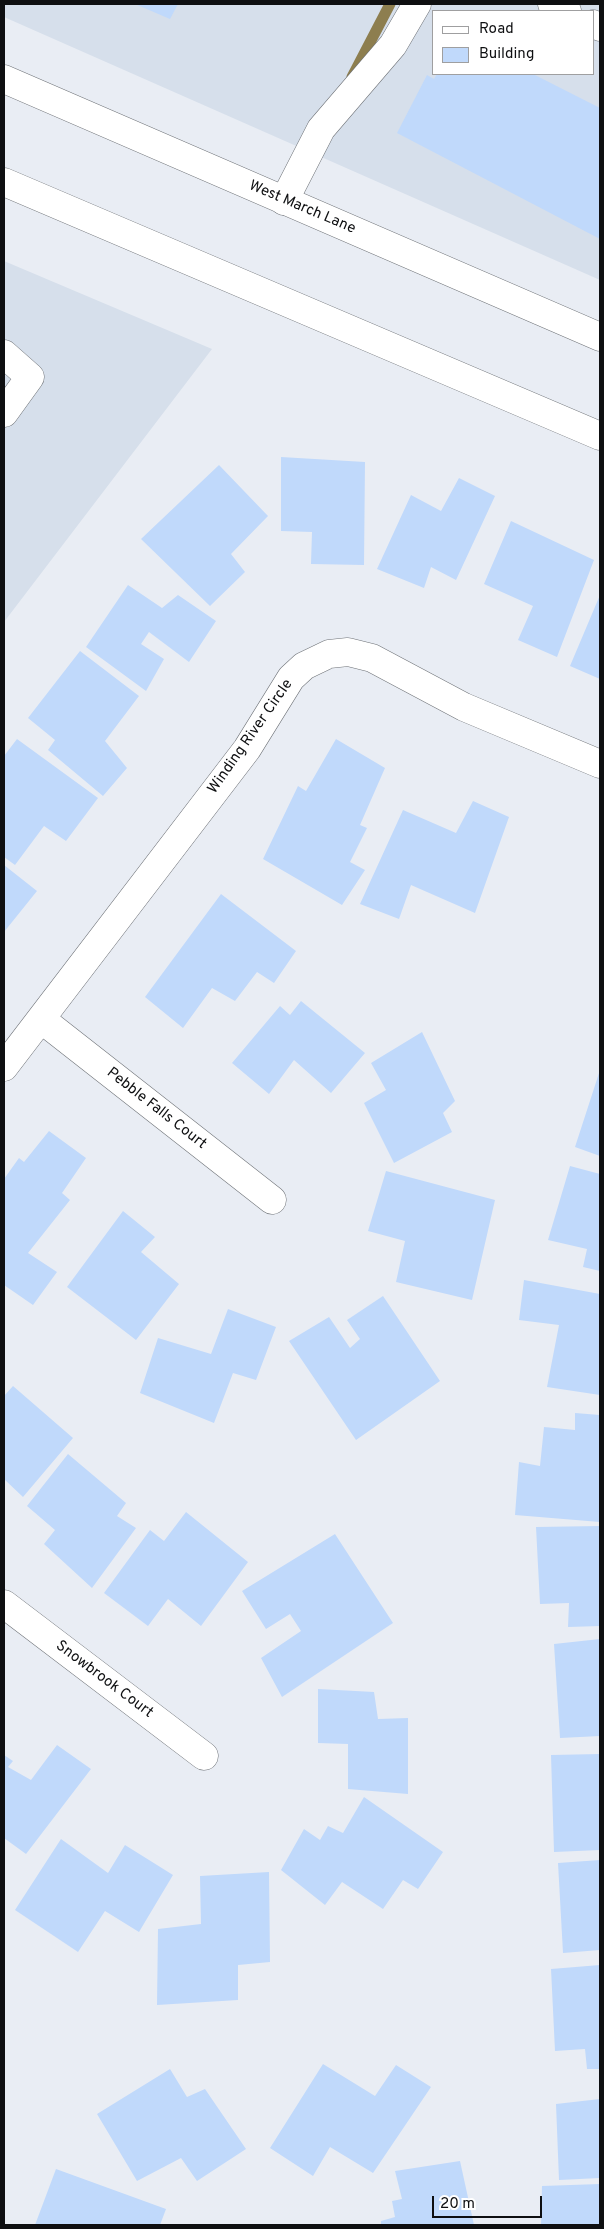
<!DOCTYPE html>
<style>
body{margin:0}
#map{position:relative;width:604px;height:2229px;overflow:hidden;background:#e9edf4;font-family:Overpass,sans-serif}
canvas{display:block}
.frame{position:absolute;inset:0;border:5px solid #0e0f11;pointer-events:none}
.legend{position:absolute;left:432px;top:10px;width:162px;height:65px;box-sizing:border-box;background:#fff;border:1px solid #9f9fa0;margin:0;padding:6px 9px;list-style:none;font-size:15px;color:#0e0f11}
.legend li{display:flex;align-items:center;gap:10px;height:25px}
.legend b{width:25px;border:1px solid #9f9fa0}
.scale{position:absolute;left:432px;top:2196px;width:110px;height:22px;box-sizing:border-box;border:2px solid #0e0f11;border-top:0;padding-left:6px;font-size:15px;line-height:18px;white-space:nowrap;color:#0e0f11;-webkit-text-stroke:4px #fff;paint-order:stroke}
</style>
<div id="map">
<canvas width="604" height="2229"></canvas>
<div class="frame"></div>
<ul class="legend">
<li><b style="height:6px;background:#fff"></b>Road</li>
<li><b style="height:14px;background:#c0d9fb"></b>Building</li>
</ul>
<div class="scale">20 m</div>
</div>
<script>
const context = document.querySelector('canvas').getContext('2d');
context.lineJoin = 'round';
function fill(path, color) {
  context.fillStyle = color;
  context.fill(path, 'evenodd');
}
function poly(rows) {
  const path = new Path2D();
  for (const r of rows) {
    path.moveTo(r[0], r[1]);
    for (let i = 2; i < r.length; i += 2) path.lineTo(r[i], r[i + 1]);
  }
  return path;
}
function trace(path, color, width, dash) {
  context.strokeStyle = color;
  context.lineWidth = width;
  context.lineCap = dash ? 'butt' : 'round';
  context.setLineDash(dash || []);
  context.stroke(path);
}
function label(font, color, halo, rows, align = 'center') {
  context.font = font + ' Overpass,sans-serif';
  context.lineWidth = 4;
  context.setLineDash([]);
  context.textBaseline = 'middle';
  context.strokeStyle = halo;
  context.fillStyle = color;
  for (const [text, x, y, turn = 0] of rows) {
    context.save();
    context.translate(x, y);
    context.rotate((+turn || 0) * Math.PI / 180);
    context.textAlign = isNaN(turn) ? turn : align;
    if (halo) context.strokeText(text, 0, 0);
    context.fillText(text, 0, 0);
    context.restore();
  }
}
fill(poly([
 [4,4,600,4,600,280,4,17],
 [433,11,593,11,593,74,433,74],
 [4,261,212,349,4,622]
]), '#d6dfeb');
trace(poly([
 [352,77,390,4]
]), '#8d7e4f', 11);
fill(poly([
 [135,4,178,4,170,19],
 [437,74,533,74,600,108,600,239,397,133,427,75,434,79],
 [281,457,365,462,364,565,311,564,312,532,281,531],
 [219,465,268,516,231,554,245,572,210,606,141,539],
 [459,478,495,496,456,580,431,567,424,588,377,569,411,495,441,511],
 [511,521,594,560,557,657,518,640,533,606,484,584],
 [128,585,162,608,178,595,216,621,189,662,149,632,141,644,164,659,146,691,86,647],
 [600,595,600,679,570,666],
 [80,651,139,696,105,741,127,768,103,796,48,750,55,740,28,718],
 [17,739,98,798,66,841,44,826,15,865,4,857,4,756],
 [336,739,385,768,360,825,367,828,350,862,365,870,342,905,263,859,298,786,306,791],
 [473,801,509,817,475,913,411,885,399,919,360,904,403,810,456,833],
 [4,865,37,891,4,932],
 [221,894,296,951,274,983,257,972,235,1001,212,988,183,1028,145,997],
 [301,1001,365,1053,331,1093,294,1060,269,1094,232,1063,280,1006,290,1015],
 [422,1032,455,1101,443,1113,452,1132,394,1163,364,1103,386,1090,371,1063],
 [600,1070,600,1156,575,1147],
 [49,1131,86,1158,62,1193,70,1200,28,1253,57,1272,33,1305,4,1285,4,1179,19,1158,24,1162],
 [570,1166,600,1174,600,1271,583,1267,587,1249,548,1240],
 [386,1171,495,1200,472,1300,396,1282,405,1241,368,1231],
 [123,1211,155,1237,141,1252,179,1284,136,1340,67,1287],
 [524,1280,600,1294,600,1395,547,1387,559,1325,519,1320],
 [383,1296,440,1381,356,1440,289,1341,329,1317,350,1348,360,1339,347,1320],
 [228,1309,276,1327,256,1380,233,1373,214,1423,140,1393,158,1338,211,1354],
 [13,1386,73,1438,23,1497,4,1479,4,1396],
 [575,1413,600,1415,600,1522,515,1515,519,1462,540,1466,544,1427,575,1430],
 [68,1454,126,1503,117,1516,136,1528,92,1588,44,1544,55,1530,27,1506],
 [186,1512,248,1562,201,1626,168,1599,148,1626,104,1593,150,1530,164,1541],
 [600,1526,600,1626,568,1627,569,1603,540,1604,536,1527],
 [335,1534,393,1623,282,1697,261,1658,301,1631,290,1614,266,1629,242,1591],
 [600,1639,600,1736,560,1738,554,1644],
 [318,1689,374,1692,378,1719,408,1718,408,1794,348,1789,348,1744,318,1743],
 [57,1745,91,1769,26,1854,4,1838,4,1755,13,1761,8,1767,31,1780],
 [600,1754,600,1850,554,1852,551,1755],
 [364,1797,443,1852,418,1889,403,1880,383,1909,342,1882,325,1905,281,1870,304,1829,320,1840,328,1826,343,1833],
 [61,1839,108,1873,125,1845,173,1875,139,1932,105,1911,78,1952,15,1910],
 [600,1860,600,1950,563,1953,558,1863],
 [269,1872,270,1962,238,1965,238,2000,157,2005,158,1929,201,1924,200,1876],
 [600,1965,600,2069,587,2069,585,2049,555,2051,551,1969],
 [323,2064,375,2096,396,2065,431,2087,373,2173,330,2147,313,2176,270,2148],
 [170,2069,187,2097,205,2089,246,2149,197,2181,181,2158,137,2181,97,2114],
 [600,2099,600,2178,559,2180,556,2104],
 [460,2161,474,2225,381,2225,381,2221,395,2217,392,2201,402,2199,395,2171],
 [56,2169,166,2209,160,2225,35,2225],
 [600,2184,600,2225,541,2225,542,2186]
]), '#c0d9fb');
const minor = poly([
 [552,4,567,11],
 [593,24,600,27],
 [284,201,321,129,393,45,417,4],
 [4,354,30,377,4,413],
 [41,1019,272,1200],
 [4,1067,247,749,291,678,304,666,329,654,348,652,372,658,464,707,600,764],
 [4,1604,204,1756]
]);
const major = poly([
 [4,79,600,337],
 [4,182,600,436]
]);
trace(minor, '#6e7277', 29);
trace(major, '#6e7277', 29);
trace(minor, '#fff', 28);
trace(major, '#fff', 28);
label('15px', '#0e0f11', '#fff', [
 ["West March Lane",302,208,23],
 ["Winding River Circle",251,737,-55],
 ["Pebble Falls Court",156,1109,38],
 ["Snowbrook Court",104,1680,37]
]);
</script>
